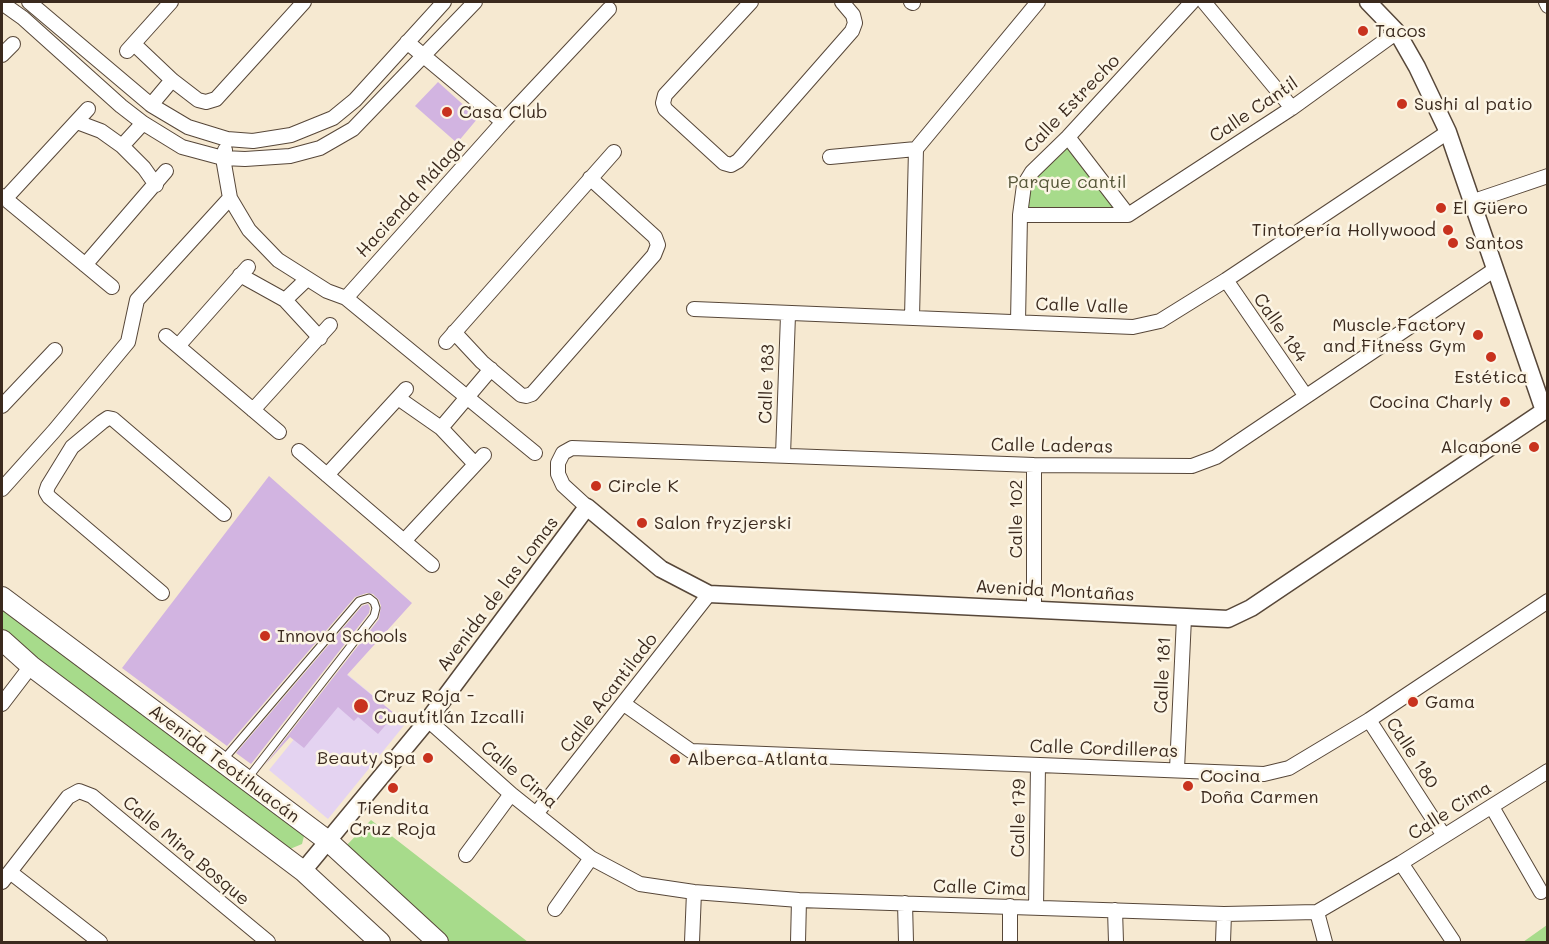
<!DOCTYPE html>
<meta charset="utf-8">
<style>
body{margin:0}
#map{position:relative;width:1549px;height:944px;overflow:hidden;background:#f6e9d1;font-family:Mali,sans-serif}
canvas{display:block}
.frame{position:absolute;inset:0;border:3px solid #3b2a1e;pointer-events:none}
</style>
<div id="map">
<canvas width="1549" height="944"></canvas>
<div class="frame"></div>
</div>
<script>
const context = document.querySelector('canvas').getContext('2d');
context.lineJoin = 'round';
function fill(path, color) {
  context.fillStyle = color;
  context.fill(path, 'evenodd');
}
function poly(rows) {
  const path = new Path2D();
  for (const r of rows) {
    path.moveTo(r[0], r[1]);
    for (let i = 2; i < r.length; i += 2) path.lineTo(r[i], r[i + 1]);
  }
  return path;
}
function trace(path, color, width, dash) {
  context.strokeStyle = color;
  context.lineWidth = width;
  context.lineCap = dash ? 'butt' : 'round';
  context.setLineDash(dash || []);
  context.stroke(path);
}
function label(font, color, halo, rows, align = 'center') {
  context.font = font + ' Mali,sans-serif';
  context.lineWidth = 5;
  context.setLineDash([]);
  context.textBaseline = 'middle';
  context.strokeStyle = halo;
  context.fillStyle = color;
  for (const [text, x, y, turn = 0] of rows) {
    context.save();
    context.translate(x, y);
    context.rotate((+turn || 0) * Math.PI / 180);
    context.textAlign = isNaN(turn) ? turn : align;
    if (halo) context.strokeText(text, 0, 0);
    context.fillText(text, 0, 0);
    context.restore();
  }
}
fill(poly([
 [347,674,406,723,328,819,269,770]
]), '#e4d3f1');
fill(poly([
 [1068,142,1120,209,1024,208,1028,187],
 [2,600,299,827,304,836,302,844,290,849,81,693,2,630],
 [371,820,528,942,446,942,344,848],
 [1547,925,1547,942,1523,942]
]), '#a7db8b');
fill(poly([
 [438,82,478,118,457,143,415,106],
 [269,476,412,603,347,675,395,714,378,734,358,717,354,721,338,707,304,748,290,737,264,766,379,619,381,606,379,600,373,594,367,593,355,597,227,746,122,668],
 [368,604,370,608,369,613,251,764,236,753,362,606]
]), '#d2b4e1');
const service = poly([
 [224,759,359,601,369,598,374,602,376,608,374,616,248,778]
]);
const minor = poly([
 [29,2,151,105,188,127,227,139,253,141,291,135,333,118,355,100,444,2],
 [751,2,665,95,663,103,665,109,724,163,731,165,738,161,852,31,855,23,853,15,842,2],
 [911,2,913,3],
 [1204,2,1292,108],
 [1546,2,1548,6],
 [2,3,23,18,121,106,143,123,182,147,223,158,245,159,290,156,320,148,353,129,475,2],
 [407,42,503,122],
 [134,44,172,80,198,100,206,102,216,99,304,2],
 [127,51,171,2],
 [2,55,13,44],
 [151,105,172,80],
 [77,122,101,131,122,146,144,168,156,185],
 [1068,137,1128,215],
 [122,146,143,123],
 [225,150,223,158,230,198,249,230,278,260,327,291,346,298,535,453],
 [830,157,916,149],
 [2,196,112,287],
 [5,199,88,109],
 [1471,202,1548,176],
 [1020,215,1128,215,1292,108,1397,32],
 [85,265,166,171],
 [240,275,285,300,320,338],
 [1226,280,1305,395],
 [346,298,503,122,609,9],
 [285,300,307,279],
 [694,309,1133,327,1160,321,1226,280,1448,132],
 [912,317,916,149,1038,2],
 [1018,322,1020,215,1024,185,1032,172,1068,137,1192,2],
 [454,332,482,362,521,395,526,396,532,394,654,255,658,245,655,237,590,178],
 [166,336,279,432],
 [446,342,614,152],
 [178,346,248,267],
 [398,398,441,428,475,464],
 [2,406,55,350],
 [253,410,330,325],
 [441,428,491,369],
 [299,451,432,565],
 [783,455,788,315],
 [327,475,406,389],
 [2,489,54,431,128,342,137,300,230,198],
 [587,507,563,485,558,474,558,463,563,453,572,448,1034,465,1192,466,1216,457,1494,270],
 [404,541,484,455],
 [162,593,49,497,46,492,48,486,72,447,102,422,108,418,113,419,224,514],
 [1034,609,1034,465],
 [2,704,31,666],
 [624,704,691,751,1264,774,1289,768,1369,720,1548,601],
 [428,720,511,794,591,858,640,884,694,892,799,900,1224,914,1317,912,1401,863,1548,771],
 [1369,720,1444,836],
 [1177,769,1184,618],
 [1492,807,1541,892],
 [536,814,709,594],
 [466,855,511,794],
 [1401,863,1453,941],
 [10,872,100,942],
 [2,882,68,797,79,791,92,796,268,942],
 [905,903,906,942],
 [1010,906,1010,942],
 [1036,908,1038,765],
 [555,909,591,858],
 [1115,910,1116,942],
 [1317,912,1325,942],
 [692,942,694,892],
 [798,942,799,900],
 [1223,942,1224,914]
]);
const tertiary = poly([
 [303,871,428,720,587,507,661,569,709,594,1228,619,1251,608,1544,411,1448,132,1417,67,1397,32,1368,2]
]);
const secondary = poly([
 [2,597,328,841,438,942],
 [2,640,31,666,303,871,380,942]
]);
trace(service, '#574739', 9);
trace(minor, '#574739', 16);
trace(tertiary, '#574739', 19);
trace(secondary, '#574739', 22);
trace(service, '#fff', 7);
trace(minor, '#fff', 14);
trace(tertiary, '#fff', 16);
trace(secondary, '#fff', 20);
for (const [x, y, r, color] of [
 [1363,31,6,"#c8321e"],
 [1402,104,6,"#c8321e"],
 [447,112,6,"#c8321e"],
 [1441,208,6,"#c8321e"],
 [1448,230,6,"#c8321e"],
 [1453,243,6,"#c8321e"],
 [1478,335,6,"#c8321e"],
 [1491,357,6,"#c8321e"],
 [1505,402,6,"#c8321e"],
 [1534,447,6,"#c8321e"],
 [596,486,6,"#c8321e"],
 [642,523,6,"#c8321e"],
 [265,636,6,"#c8321e"],
 [1413,702,6,"#c8321e"],
 [361,706,8,"#c8321e"],
 [428,758,6,"#c8321e"],
 [675,759,6,"#c8321e"],
 [1188,786,6,"#c8321e"],
 [393,788,6,"#c8321e"]
]) {
  const dot = new Path2D();
  dot.arc(x, y, r, 0, 2 * Math.PI);
  context.fillStyle = color;
  context.fill(dot);
  trace(dot, '#fcf5e5', 2);
}
label('18px', '#3b2a1e', '#fcf5e5', [
 ["Tacos",1375,31],
 ["Sushi al patio",1414,104],
 ["Casa Club",459,112],
 ["El Güero",1453,208],
 ["Tintorería Hollywood",1436,230,"right"],
 ["Santos",1465,243],
 ["Muscle Factory",1466,325,"right"],
 ["and Fitness Gym",1466,346,"right"],
 ["Estética",1491,377,"center"],
 ["Cocina Charly",1493,402,"right"],
 ["Alcapone",1522,447,"right"],
 ["Circle K",608,486],
 ["Salon fryzjerski",654,523],
 ["Innova Schools",277,636],
 ["Cruz Roja -",374,696],
 ["Cuautitlán Izcalli",374,717],
 ["Gama",1425,702],
 ["Beauty Spa",416,758,"right"],
 ["Alberca Atlanta",687,759],
 ["Cocina",1200,776],
 ["Doña Carmen",1200,797],
 ["Tiendita",393,808,"center"],
 ["Cruz Roja",393,829,"center"]
], 'left');
label('18px', '#3b2a1e', '#fcf5e5', [
 ["Calle Estrecho",1072,104,-46],
 ["Calle Cantil",1254,110,-34],
 ["Hacienda Málaga",411,198,-48],
 ["Calle Valle",1082,306,2],
 ["Calle 184",1280,328,55],
 ["Calle 183",767,384,-88],
 ["Calle Laderas",1052,446,1],
 ["Calle 102",1016,519,-90],
 ["Avenida Montañas",1055,591,3],
 ["Avenida de las Lomas",498,594,-53],
 ["Calle 181",1163,675,-87],
 ["Calle Acantilado",609,693,-52],
 ["Calle Cordilleras",1104,749,2],
 ["Calle 180",1412,753,57],
 ["Avenida Teotihuacán",224,764,37],
 ["Calle Cima",519,775,40],
 ["Calle Cima",1450,811,-32],
 ["Calle 179",1019,818,-89],
 ["Calle Mira Bosque",186,851,40],
 ["Calle Cima",980,888,2]
]);
label('18px', '#565639', '#fcf5e5', [
 ["Parque cantil",1067,182]
]);
</script>
